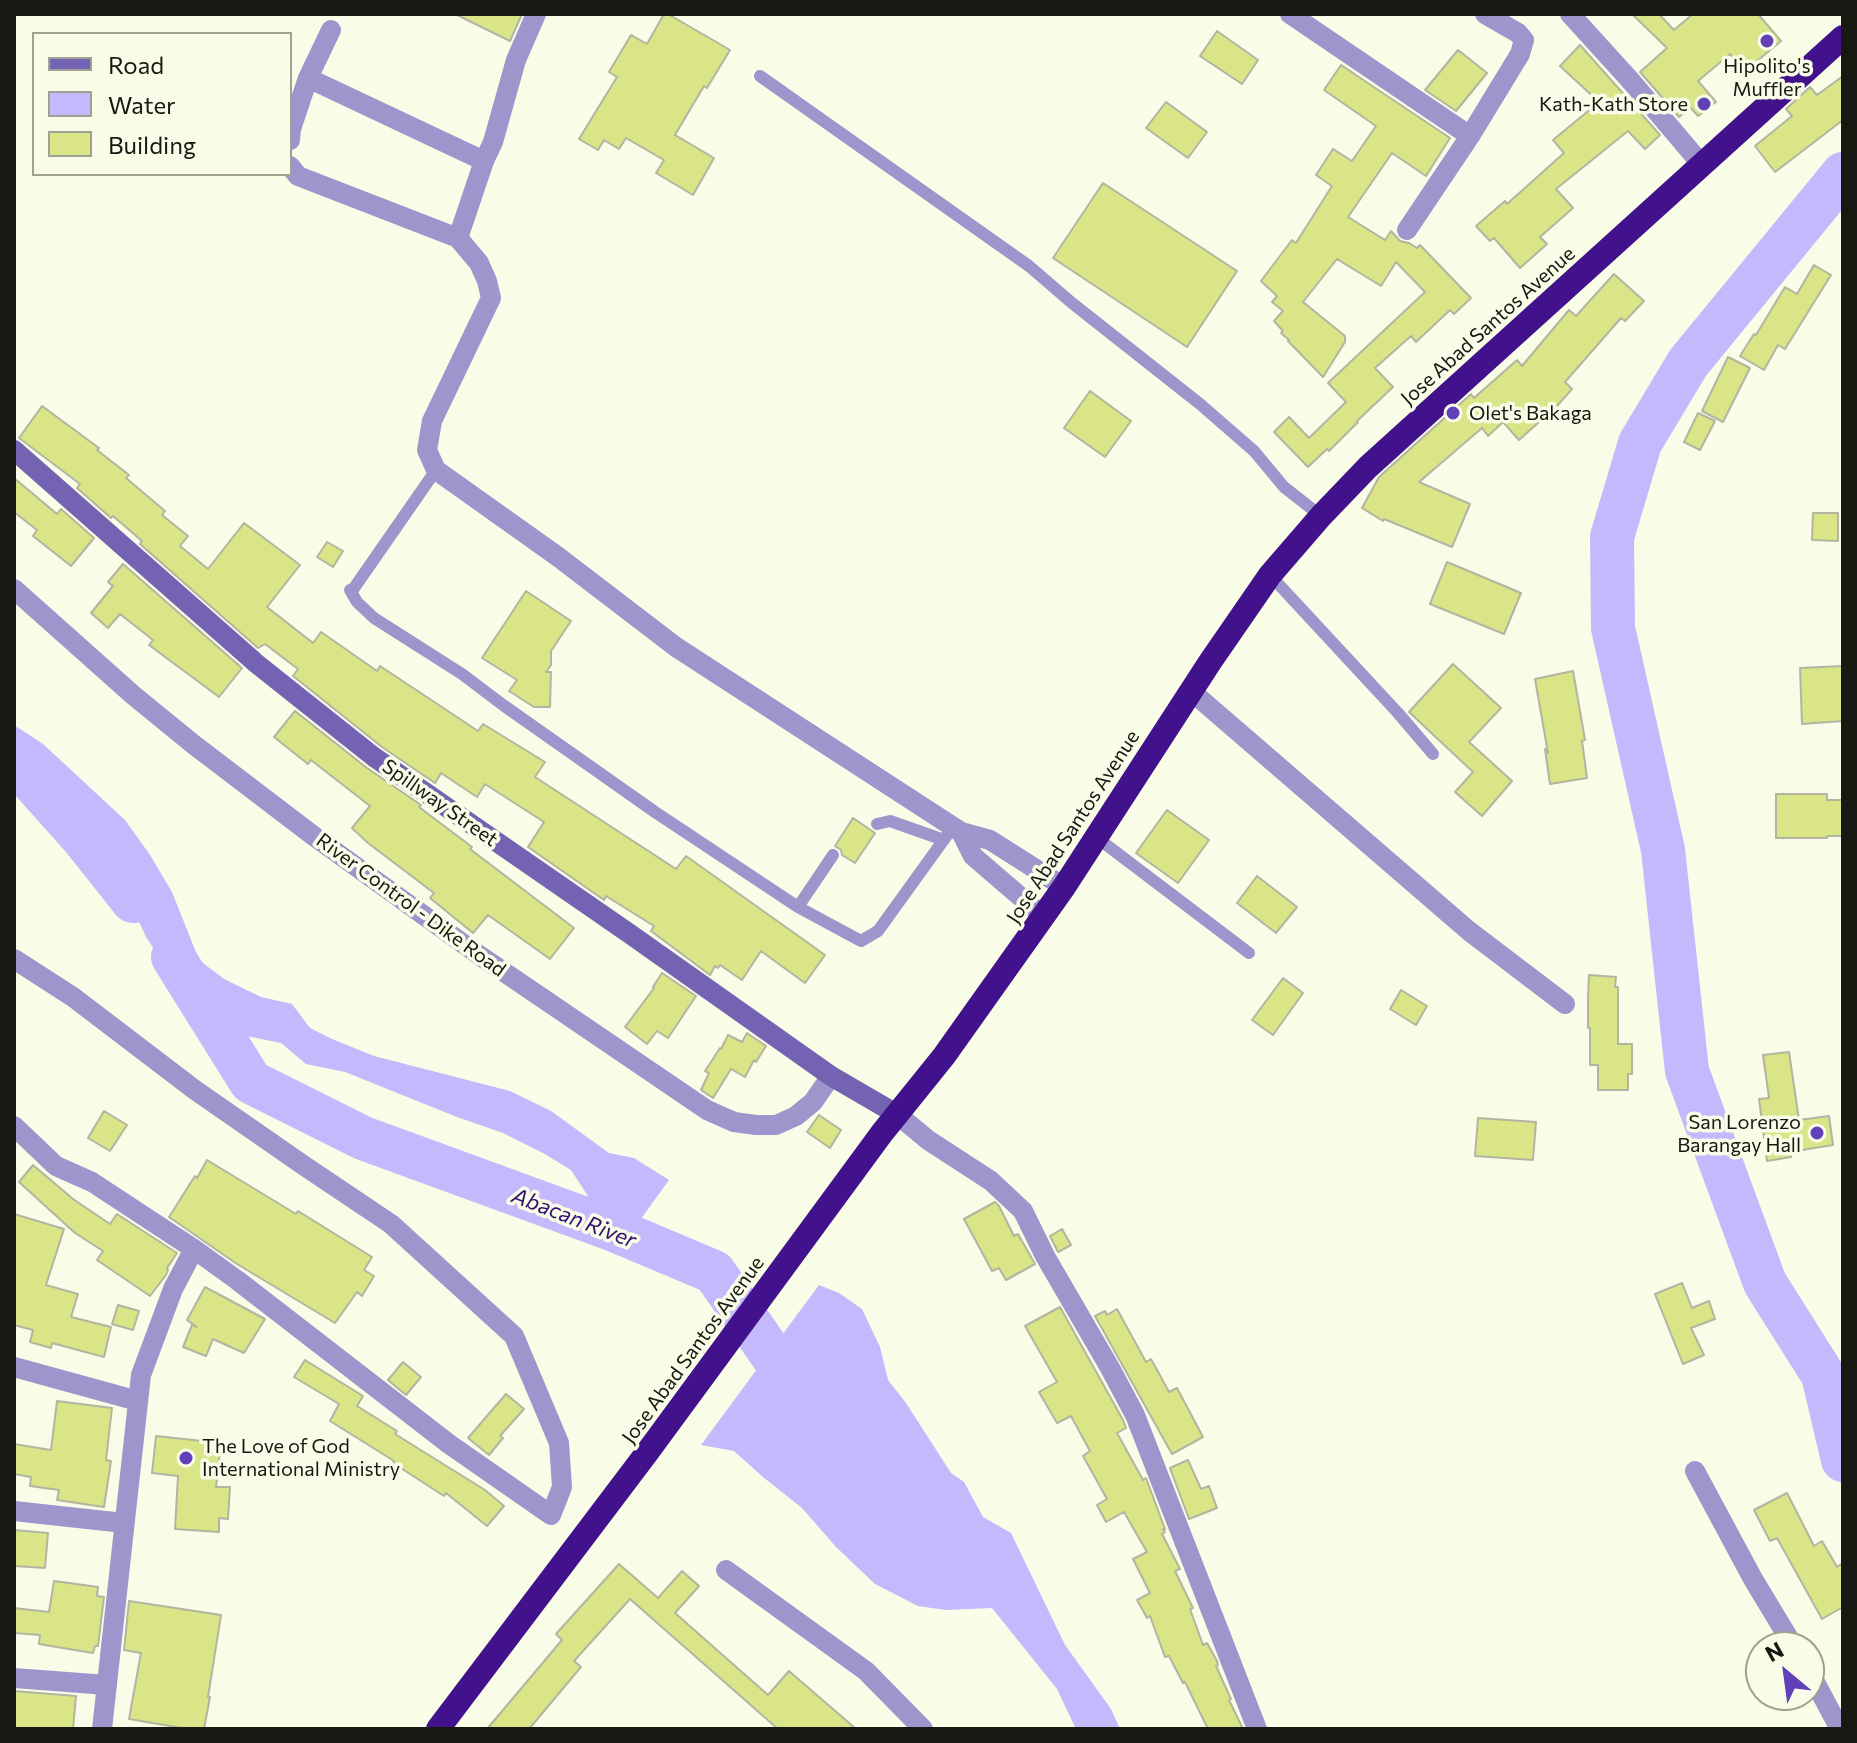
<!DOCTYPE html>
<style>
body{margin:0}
#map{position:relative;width:1857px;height:1743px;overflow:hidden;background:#f9fce7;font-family:Commissioner,sans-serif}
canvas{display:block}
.frame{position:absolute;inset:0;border:16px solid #171811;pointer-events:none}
.legend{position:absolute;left:32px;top:32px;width:260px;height:144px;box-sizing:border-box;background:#f9fce7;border:2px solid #9fa191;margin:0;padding:10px 14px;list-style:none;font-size:24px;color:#171811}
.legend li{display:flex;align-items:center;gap:16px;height:40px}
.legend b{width:40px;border:2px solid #9fa191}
.north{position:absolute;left:1745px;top:1631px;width:80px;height:80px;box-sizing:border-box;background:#f9fce7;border:2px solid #9fa191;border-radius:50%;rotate:331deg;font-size:22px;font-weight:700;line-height:32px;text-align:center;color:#171811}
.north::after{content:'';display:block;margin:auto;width:28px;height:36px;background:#6240b8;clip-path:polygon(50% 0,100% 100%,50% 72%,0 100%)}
</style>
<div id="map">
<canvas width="1857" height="1743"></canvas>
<div class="frame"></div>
<ul class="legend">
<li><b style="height:10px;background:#7363b2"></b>Road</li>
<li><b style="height:22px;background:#c3b9fc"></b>Water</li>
<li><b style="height:22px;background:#dae588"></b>Building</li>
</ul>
<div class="north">N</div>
</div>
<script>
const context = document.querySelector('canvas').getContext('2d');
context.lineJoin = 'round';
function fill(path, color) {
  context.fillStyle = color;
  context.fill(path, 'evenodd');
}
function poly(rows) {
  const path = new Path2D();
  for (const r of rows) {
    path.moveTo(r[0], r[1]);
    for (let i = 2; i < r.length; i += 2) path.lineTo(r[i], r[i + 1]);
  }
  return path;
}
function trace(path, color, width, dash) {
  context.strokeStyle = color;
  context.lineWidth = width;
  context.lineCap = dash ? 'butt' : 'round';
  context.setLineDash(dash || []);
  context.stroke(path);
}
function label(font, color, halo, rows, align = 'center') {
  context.font = font + ' Commissioner,sans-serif';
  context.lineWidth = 7;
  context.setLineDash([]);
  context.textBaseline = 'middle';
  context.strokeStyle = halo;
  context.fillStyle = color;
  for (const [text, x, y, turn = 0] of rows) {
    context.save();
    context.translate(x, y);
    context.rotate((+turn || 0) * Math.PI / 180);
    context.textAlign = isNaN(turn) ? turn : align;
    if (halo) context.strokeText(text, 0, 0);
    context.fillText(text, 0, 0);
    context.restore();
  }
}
fill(poly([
 [14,725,43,744,125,820,150,855,172,892,199,960,224,979,261,997,292,1004,310,1028,332,1039,374,1056,510,1091,551,1111,609,1153,634,1158,669,1180,620,1248,602,1233,597,1210,571,1170,543,1153,503,1133,457,1117,345,1072,306,1064,281,1043,232,1033,190,993,165,966,146,937,130,902,108,879,70,811,47,779,14,767],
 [819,1285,839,1293,862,1309,880,1347,888,1380,906,1403,951,1473,964,1482,983,1517,1011,1533,1065,1645,1111,1709,1120,1729,1076,1729,1057,1689,992,1608,945,1610,918,1606,875,1584,836,1547,802,1508,763,1477,734,1451,701,1445]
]), '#c3b9fc');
trace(poly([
 [1843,174,1688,363,1640,443,1612,537,1613,628,1663,850,1687,1071,1765,1283,1823,1375,1843,1460],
 [14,761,83,838,133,901],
 [173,957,251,1082,363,1138,612,1229,714,1272,795,1388,808,1400]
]), '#c3b9fc', 44);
const building = poly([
 [455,14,522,14,510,41,455,14],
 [664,14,668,14,730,50,707,88,704,86,675,135,714,158,693,195,656,173,664,160,626,138,619,149,604,140,598,150,579,139,617,77,609,72,631,35,647,44,664,14],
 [1632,14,1659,14,1674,30,1693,14,1758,14,1781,41,1744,72,1730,54,1698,81,1716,102,1698,116,1690,107,1679,117,1640,72,1667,48,1632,14],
 [1217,31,1258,60,1242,84,1200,56,1217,31],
 [1580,45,1660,135,1645,149,1628,131,1556,189,1573,208,1540,237,1547,244,1520,268,1494,238,1490,241,1476,226,1505,201,1507,204,1564,153,1553,140,1599,102,1560,66,1580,45],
 [1458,50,1487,73,1456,111,1425,90,1458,50],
 [1341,65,1450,138,1426,176,1392,153,1348,217,1385,240,1391,231,1400,241,1409,243,1417,248,1420,245,1471,298,1454,314,1450,310,1416,342,1411,336,1375,368,1393,387,1357,421,1358,422,1329,451,1327,449,1308,467,1274,432,1289,417,1309,438,1346,402,1328,383,1425,292,1396,262,1381,286,1337,259,1303,302,1345,336,1345,342,1323,377,1288,341,1289,340,1281,333,1283,331,1274,321,1283,311,1272,302,1277,296,1261,281,1292,240,1296,243,1332,186,1316,175,1333,149,1352,161,1376,126,1324,90,1341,65],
 [1843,76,1843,120,1775,172,1755,146,1792,116,1786,109,1810,87,1817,95,1843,76],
 [1166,102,1207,132,1188,158,1146,128,1166,102],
 [1103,183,1237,271,1187,347,1053,258,1103,183],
 [1814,265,1831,275,1785,349,1778,345,1764,370,1740,356,1754,334,1756,335,1785,287,1797,294,1814,265],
 [1614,274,1644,301,1625,321,1621,318,1565,382,1572,389,1557,406,1519,440,1503,422,1488,436,1482,428,1419,482,1470,504,1452,547,1384,519,1383,521,1362,508,1379,477,1471,394,1474,398,1517,360,1522,366,1569,310,1576,316,1614,274],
 [1728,357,1750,368,1723,422,1702,411,1728,357],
 [1090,391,1131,421,1105,457,1064,428,1090,391],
 [42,406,99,448,97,450,129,475,126,478,165,511,162,515,188,536,180,546,208,569,244,523,300,565,267,607,313,643,321,632,377,671,380,666,478,731,483,724,545,762,535,777,676,869,686,856,825,955,805,983,761,951,742,980,720,965,718,968,715,966,710,975,651,931,654,926,606,896,604,900,528,847,544,822,485,784,477,797,441,773,435,783,382,747,293,676,298,669,265,644,258,648,140,544,142,541,113,516,111,518,77,488,80,484,19,438,42,406],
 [1698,413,1715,421,1700,450,1684,442,1698,413],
 [14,478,57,514,61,509,94,538,71,566,33,536,37,530,14,512,14,478],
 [1813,513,1838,513,1838,541,1812,540,1813,513],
 [327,542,343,551,333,567,317,557,327,542],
 [1447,562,1521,593,1504,634,1430,604,1447,562],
 [123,564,242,668,219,697,149,645,153,640,120,614,108,628,91,613,113,586,108,582,123,564],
 [526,591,571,621,551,651,551,665,546,672,551,672,550,707,534,707,509,691,517,680,482,658,526,591],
 [1453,664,1501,708,1469,742,1512,781,1482,816,1455,792,1473,772,1409,712,1453,664],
 [1843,666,1843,721,1802,724,1800,668,1843,666],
 [1573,671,1585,740,1582,741,1587,778,1550,784,1545,749,1548,753,1535,679,1573,671],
 [295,711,367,768,421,805,419,807,472,847,470,849,574,928,550,959,488,915,473,933,430,898,434,893,368,843,352,828,370,806,311,760,308,764,274,737,295,711],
 [1776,794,1827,794,1827,800,1843,800,1843,836,1827,836,1827,838,1776,838,1776,794],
 [1167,810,1209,840,1178,883,1136,853,1167,810],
 [853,818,875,833,855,863,842,855,841,850,835,846,853,818],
 [1257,876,1297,907,1276,933,1237,903,1257,876],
 [662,973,696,996,668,1038,657,1031,647,1044,625,1027,654,988,653,987,662,973],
 [1589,975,1616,977,1615,987,1618,987,1618,1044,1632,1044,1632,1074,1628,1074,1628,1090,1598,1090,1598,1065,1590,1065,1590,1028,1588,1028,1588,998,1589,975],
 [1283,978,1303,993,1273,1035,1252,1020,1283,978],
 [1401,990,1427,1006,1416,1025,1390,1009,1401,990],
 [747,1033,766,1046,756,1062,754,1060,745,1077,731,1069,713,1098,701,1090,709,1073,705,1071,720,1048,721,1049,728,1035,742,1042,747,1033],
 [1789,1052,1799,1120,1829,1116,1833,1145,1790,1152,1791,1157,1767,1161,1759,1099,1769,1098,1763,1055,1789,1052],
 [104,1111,127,1125,110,1151,88,1138,104,1111],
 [819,1115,841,1130,830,1148,807,1132,819,1115],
 [1478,1118,1536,1122,1533,1160,1475,1156,1478,1118],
 [207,1160,296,1214,298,1211,372,1257,364,1270,374,1276,362,1296,357,1292,335,1323,237,1264,169,1217,195,1176,197,1178,207,1160],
 [33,1165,73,1199,110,1224,117,1214,177,1253,167,1268,168,1270,166,1275,150,1296,97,1260,103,1251,75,1233,19,1182,33,1165],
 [995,1202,999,1206,1014,1236,1018,1234,1035,1264,1006,1280,999,1268,992,1271,964,1219,995,1202],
 [14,1214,64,1229,46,1285,78,1294,71,1317,111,1327,104,1357,52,1343,51,1348,30,1342,33,1330,14,1325,14,1214],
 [1062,1229,1071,1245,1058,1252,1050,1236,1062,1229],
 [1682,1283,1692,1308,1709,1301,1715,1319,1691,1328,1704,1355,1683,1364,1655,1294,1682,1283],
 [205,1287,265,1319,244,1353,213,1339,206,1356,183,1347,192,1325,197,1327,187,1320,205,1287],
 [118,1305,139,1311,133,1330,112,1324,118,1305],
 [1060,1307,1123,1420,1126,1428,1117,1433,1143,1480,1146,1478,1165,1529,1163,1529,1165,1532,1162,1534,1180,1569,1175,1571,1193,1608,1190,1609,1203,1645,1207,1643,1217,1661,1218,1665,1216,1666,1231,1699,1229,1700,1243,1729,1208,1729,1185,1682,1183,1683,1169,1656,1165,1657,1150,1616,1147,1618,1137,1600,1150,1593,1133,1559,1147,1552,1124,1512,1106,1522,1097,1505,1107,1499,1083,1456,1090,1451,1071,1416,1057,1423,1039,1392,1057,1382,1025,1326,1060,1307],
 [1117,1309,1146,1362,1151,1359,1169,1392,1177,1388,1203,1437,1172,1454,1095,1316,1105,1311,1107,1315,1117,1309],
 [305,1360,363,1396,357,1406,397,1431,395,1434,485,1490,504,1506,487,1526,446,1493,444,1496,393,1463,394,1461,330,1421,339,1404,294,1377,305,1360],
 [403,1362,421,1377,406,1395,388,1380,403,1362],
 [506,1394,524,1409,500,1436,503,1438,489,1455,468,1438,506,1394],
 [57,1401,112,1408,106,1460,111,1461,104,1507,57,1500,59,1490,30,1486,31,1477,14,1474,14,1444,51,1450,57,1401],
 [156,1436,221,1443,216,1487,230,1487,228,1519,219,1518,219,1532,175,1529,178,1476,152,1473,156,1436],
 [1188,1460,1201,1489,1209,1486,1217,1508,1189,1519,1170,1468,1188,1460],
 [1787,1493,1814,1546,1822,1541,1837,1567,1843,1563,1843,1607,1822,1619,1777,1538,1770,1541,1754,1510,1787,1493],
 [14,1530,48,1533,45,1568,14,1566,14,1530],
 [619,1564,658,1598,682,1571,699,1586,675,1613,768,1695,789,1671,856,1729,778,1729,630,1599,574,1661,581,1667,529,1729,487,1729,562,1640,556,1634,619,1564],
 [54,1581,98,1587,97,1596,104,1597,98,1646,95,1646,93,1653,39,1644,40,1635,14,1633,14,1608,49,1612,54,1581],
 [129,1601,221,1615,208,1697,210,1697,204,1729,188,1729,129,1719,141,1653,124,1650,129,1601],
 [14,1691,76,1696,73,1729,14,1729,14,1691]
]);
fill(building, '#dae588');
trace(building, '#b2b5a0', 2);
trace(poly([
 [760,76,1029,266,1072,303,1200,404,1254,451,1284,487,1321,516],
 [436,470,352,591,350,590,357,602,374,618,462,674,503,705,655,812,798,907,861,941,878,931,953,827],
 [1270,575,1398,713,1433,754],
 [877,824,890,821,944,840],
 [1096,837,1249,953],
 [798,907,833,855]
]), '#9d95cc', 12);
trace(poly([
 [1290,14,1470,136],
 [1570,14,1630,80,1703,166],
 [308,78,484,161],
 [290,140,291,129,308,78,331,30],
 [290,166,298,176,458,238,479,263,487,281,491,298,432,421,427,450,436,470,557,556,676,647,961,832,990,840,1064,887],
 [1407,230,1470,136,1520,54,1524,40,1518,33,1485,14],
 [458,238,484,161,493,142,516,60,536,14],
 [14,589,133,695,193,744,315,837,479,955,707,1110,734,1122,756,1125,776,1125,796,1116,813,1102,831,1076],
 [1191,691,1469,931,1565,1004],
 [961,832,973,856,1044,917],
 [14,959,73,997,195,1090,306,1167,391,1224,514,1336,559,1443,562,1487,551,1515,449,1444,237,1280,194,1249,92,1182,56,1166,14,1126],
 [898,1115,928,1140,991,1181,1023,1211,1045,1256,1110,1368,1135,1415,1257,1729],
 [14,1367,138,1401],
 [1695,1471,1753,1579,1794,1647],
 [14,1511,124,1523],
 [726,1570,866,1671,923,1729],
 [1809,1671,1840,1729],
 [14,1678,107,1685],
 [102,1729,141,1375,173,1289,194,1249]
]), '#9d95cc', 20);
trace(poly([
 [14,450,257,664,374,757,630,934,831,1076,898,1115]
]), '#7363b2', 20);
trace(poly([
 [438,1729,646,1454,882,1133,944,1056,1064,887,1210,662,1270,575,1321,516,1368,467,1843,37]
]), '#41128c', 24);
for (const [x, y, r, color] of [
 [1767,41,8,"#6240b8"],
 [1704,104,8,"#6240b8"],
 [1453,413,8,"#6240b8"],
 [1817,1133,8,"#6240b8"],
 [186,1458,8,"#6240b8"]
]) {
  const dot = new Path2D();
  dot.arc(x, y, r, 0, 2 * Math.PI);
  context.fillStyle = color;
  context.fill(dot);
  trace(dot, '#f9fce7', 3);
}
label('20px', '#171811', '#f9fce7', [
 ["Hipolito's",1767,66,"center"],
 ["Muffler",1767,89,"center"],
 ["Kath-Kath Store",1688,104],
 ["Olet's Bakaga",1469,413,"left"],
 ["San Lorenzo",1801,1122],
 ["Barangay Hall",1801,1145],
 ["The Love of God",202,1446,"left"],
 ["International Ministry",202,1469,"left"]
], 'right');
label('20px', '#171811', '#f9fce7', [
 ["Jose Abad Santos Avenue",1488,326,-42],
 ["Spillway Street",440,803,35],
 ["Jose Abad Santos Avenue",1073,827,-57],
 ["River Control - Dike Road",411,905,36],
 ["Jose Abad Santos Avenue",693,1350,-54]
]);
label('italic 22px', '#331070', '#f9fce7', [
 ["Abacan River",574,1218,21]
]);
</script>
